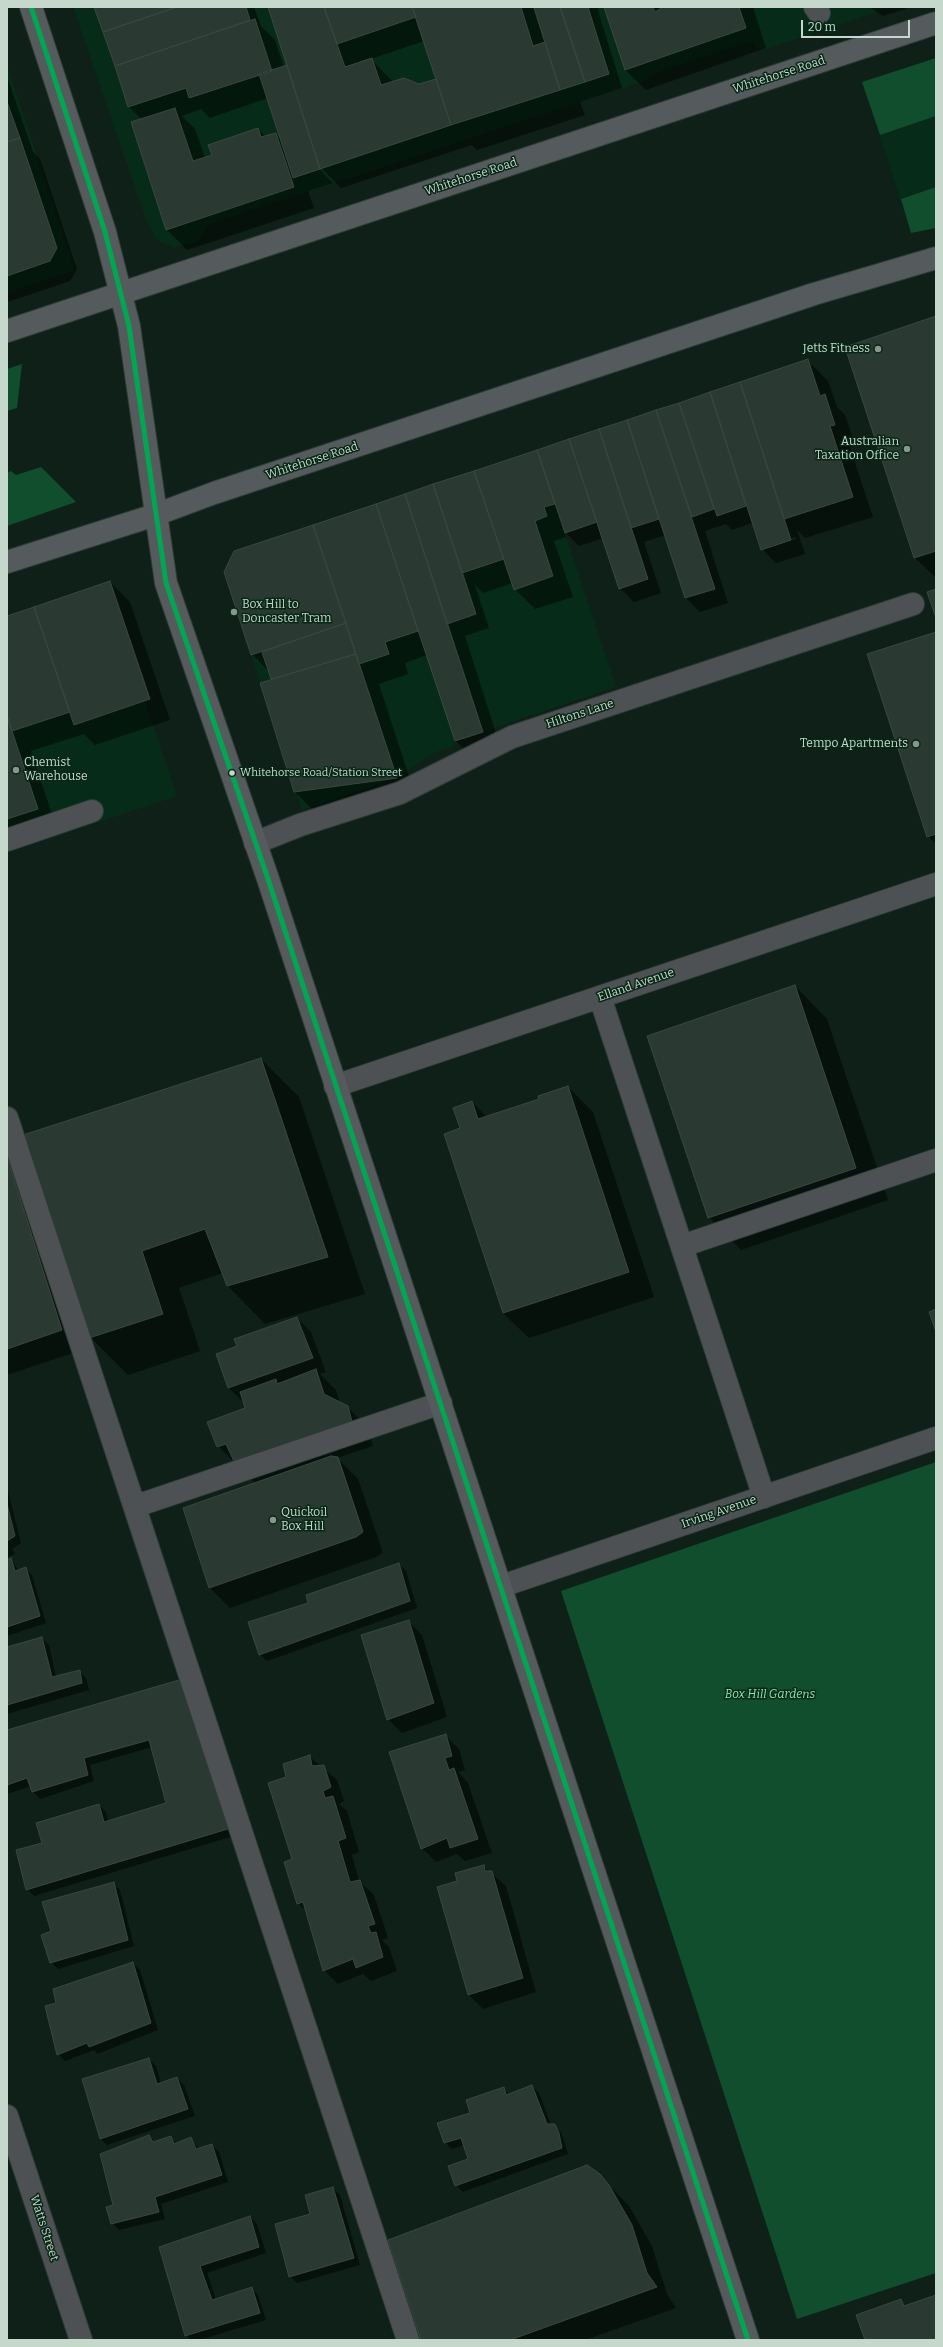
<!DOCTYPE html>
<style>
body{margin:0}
#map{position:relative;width:943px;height:2347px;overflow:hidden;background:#0e2017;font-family:Bitter,serif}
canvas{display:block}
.frame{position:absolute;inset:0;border:8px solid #c6d7cb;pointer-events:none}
.scale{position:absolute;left:801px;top:20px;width:109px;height:18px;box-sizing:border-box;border:2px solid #c6d7cb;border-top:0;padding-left:5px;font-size:12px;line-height:14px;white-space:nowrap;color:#c6d7cb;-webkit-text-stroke:3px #072716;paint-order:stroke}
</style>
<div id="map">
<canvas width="943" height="2347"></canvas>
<div class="frame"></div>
<div class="scale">20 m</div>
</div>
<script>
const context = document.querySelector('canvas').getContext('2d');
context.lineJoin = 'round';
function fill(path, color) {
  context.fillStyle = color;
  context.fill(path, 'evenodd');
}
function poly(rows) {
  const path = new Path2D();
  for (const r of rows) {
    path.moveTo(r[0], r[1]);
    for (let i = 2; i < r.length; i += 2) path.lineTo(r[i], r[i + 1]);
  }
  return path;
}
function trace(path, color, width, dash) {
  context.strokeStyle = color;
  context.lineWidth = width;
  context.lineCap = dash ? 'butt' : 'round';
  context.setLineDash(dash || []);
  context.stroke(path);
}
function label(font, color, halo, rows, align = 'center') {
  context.font = font + ' Bitter,serif';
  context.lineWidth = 3;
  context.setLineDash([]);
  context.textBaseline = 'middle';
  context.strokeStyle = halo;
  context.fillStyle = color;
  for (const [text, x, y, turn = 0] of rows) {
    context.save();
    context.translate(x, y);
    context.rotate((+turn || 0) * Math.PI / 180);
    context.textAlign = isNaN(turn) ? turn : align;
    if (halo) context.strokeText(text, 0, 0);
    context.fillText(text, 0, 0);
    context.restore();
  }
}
fill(poly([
 [73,7,891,7,764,50,756,48,752,41,655,73,644,81,207,225,199,242,175,247,162,243,155,237,146,219],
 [7,66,75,270,7,293],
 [936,116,936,188,900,199,880,135],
 [537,450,616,687,455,741,452,747,433,753,397,778,302,810,224,572,234,551],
 [107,589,177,796,7,853,7,623]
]), '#062c19');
fill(poly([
 [936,58,936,116,880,135,862,82],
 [936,187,936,228,911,233,901,199],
 [22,364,17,408,7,411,7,369],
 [41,467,76,502,7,526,7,473,11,471,16,475],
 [936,1462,936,2273,797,2319,561,1591]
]), '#104e2e');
fill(poly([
 [96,7,254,7,261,26,275,40,284,67,288,66,269,7,597,7,622,88,580,102,585,115,477,150,472,145,341,188,317,164,316,166,333,183,308,191,314,208,187,250,167,230,142,120,129,107],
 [424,41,437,80,419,85,393,82,371,59],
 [268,98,282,140,276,134,266,137,258,129,205,158,195,129,182,116,201,109,210,118],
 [605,7,753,7,766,48,646,90,625,70],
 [869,7,911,7,883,16],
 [7,76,33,152,40,159,77,269,70,281,7,302],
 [936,317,936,578,915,558],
 [808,361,828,381,837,407,845,415,855,445,850,447,873,517,805,538,797,530,805,554,776,563,762,549,752,523,732,530,726,524,705,531,728,603,700,612,686,598,666,535,644,542,661,593,634,602,620,588,603,538,579,546,564,531,566,537,554,541,573,597,535,609,515,589,513,583,483,593,475,585,489,628,465,636,502,752,476,761,456,741,427,655,405,663,408,674,379,684,416,798,315,812,295,792,274,680,270,673,252,654,234,552],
 [796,537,796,539,768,548,768,546],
 [110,582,130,602,170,720,95,745,84,734,31,751,57,829,7,846,7,617],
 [936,633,936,844,928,836],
 [795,986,827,1019,888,1200,741,1250,709,1217],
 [261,1059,299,1097,365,1294,265,1324,228,1286,223,1273,179,1288,200,1351,128,1375,90,1337,25,1135],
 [568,1087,593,1112,654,1297,529,1338,503,1313,445,1134,461,1129,472,1102,487,1117,541,1100],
 [7,1116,82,1350,7,1375],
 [297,1318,311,1332,326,1372,320,1374,336,1390,340,1403,347,1407,368,1427,373,1446,337,1458,358,1479,383,1553,376,1557,230,1608,210,1588,184,1508,255,1483,218,1446,246,1409,243,1402,229,1388,218,1354],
 [7,1487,21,1543,12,1549,15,1554,7,1557],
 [11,1560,19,1571,25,1568,32,1575,46,1623,7,1636,7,1561],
 [399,1564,406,1571,417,1608,267,1661,260,1654,309,1603],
 [408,1621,422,1635,447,1717,402,1733,388,1719],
 [42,1638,49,1645,56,1677,80,1672,86,1678,89,1690,7,1714,7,1648],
 [186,1679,237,1835,34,1896,27,1889,43,1843,99,1805,106,1812,108,1821,167,1804,152,1747,90,1765,94,1781,40,1799,33,1792,31,1786,7,1794,7,1731],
 [445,1735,459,1749,465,1770,458,1772,468,1783,492,1853,465,1861,457,1854,436,1862,422,1848],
 [310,1757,337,1780,344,1801,339,1804,347,1811,359,1852,352,1855,359,1881,374,1895,388,1938,382,1940,389,1947,397,1971,371,1981,363,1974,338,1984,324,1970,308,1913,298,1903,287,1777],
 [483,1866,506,1886,536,1992,483,2009,469,1995,458,1881],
 [113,1883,120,1890,134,1946,58,1969,51,1962,52,1932],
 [133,1963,140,1970,158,2030,97,2054,94,2050,65,2061,58,2054,57,2003],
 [149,2059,156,2066,161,2084,177,2078,184,2085,195,2116,107,2145,100,2138],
 [532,2086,539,2093,551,2125,561,2132,568,2154,463,2192,456,2185,469,2159,464,2145,452,2149,445,2142,471,2113,503,2089,509,2094],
 [149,2136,155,2142,170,2137,177,2144,190,2138,199,2149,212,2145,219,2152,228,2182,161,2204,165,2219,119,2230,112,2223,114,2205],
 [599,2175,629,2206,652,2246,667,2294,676,2308,585,2340,423,2340],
 [333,2188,340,2195,360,2265,297,2283,290,2276,311,2215],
 [250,2217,257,2224,266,2253,207,2273,216,2300,251,2288,258,2295,266,2320,199,2340,191,2340,186,2335,160,2248]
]), '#0007');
const building = poly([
 [94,7,177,7,103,32,94,7],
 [177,7,246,7,250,20,115,66,103,32,177,7],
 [268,7,324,7,345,67,372,58,381,85,404,78,419,84,436,79,451,125,320,169,268,7],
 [324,7,412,7,416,17,337,44,324,7],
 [412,7,521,7,533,46,545,42,560,90,451,125,412,7],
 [537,7,560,7,585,82,560,90,534,8,537,7],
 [560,7,588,7,609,74,585,82,560,7],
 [604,7,653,7,655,12,663,7,739,7,746,28,625,70,604,7],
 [255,19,272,71,189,98,186,88,128,107,115,66,255,19],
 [287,65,320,169,293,178,259,74,287,65],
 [7,102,20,138,7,142,7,102],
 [175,108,193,161,212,155,208,145,258,128,261,137,276,133,294,187,166,230,131,122,175,108],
 [20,138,57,248,50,261,7,276,7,142,20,138],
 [936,316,936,551,914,558,845,347,936,316],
 [808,359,820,396,825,394,835,425,830,426,853,497,784,519,740,382,808,359],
 [740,382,791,540,761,550,710,392,740,382],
 [710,392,746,506,717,516,679,403,710,392],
 [679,403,714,509,692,517,656,410,679,403],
 [656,410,715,589,685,598,627,420,656,410],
 [627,420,659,519,631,528,599,429,627,420],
 [599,429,648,579,619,589,569,439,599,429],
 [569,439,597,522,565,533,537,450,569,439],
 [537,450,555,504,544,507,547,516,535,521,553,576,514,590,474,471,537,450],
 [474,471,504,559,462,573,433,484,474,471],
 [433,484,476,614,447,624,405,494,433,484],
 [405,494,483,732,455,741,376,504,405,494],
 [376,504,418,631,385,642,389,654,359,664,313,525,376,504],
 [313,525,346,623,251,655,224,572,234,551,313,525],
 [110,581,150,699,74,725,34,607,110,581],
 [936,589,936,618,927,592,936,589],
 [34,607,70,712,12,731,7,716,7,616,34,607],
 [346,623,356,654,271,679,262,652,346,623],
 [936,632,936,834,927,837,867,654,936,632],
 [356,654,397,778,294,792,260,683,356,654],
 [7,716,38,809,7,819,7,716],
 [795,985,856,1168,708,1218,647,1036,795,985],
 [261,1058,328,1257,227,1286,205,1229,142,1251,163,1314,89,1338,23,1135,261,1058],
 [568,1086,629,1272,503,1313,444,1134,460,1128,453,1108,472,1101,478,1119,539,1099,538,1096,568,1086],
 [7,1157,62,1330,7,1349,7,1157],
 [936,1309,936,1332,929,1312,936,1309],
 [297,1317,313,1358,228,1388,216,1354,237,1346,234,1339,297,1317],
 [316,1369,324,1394,348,1406,353,1426,236,1466,226,1444,217,1447,207,1422,245,1408,240,1392,276,1379,277,1384,316,1369],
 [331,1456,338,1457,363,1532,356,1537,209,1588,183,1508,331,1456],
 [7,1504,15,1536,7,1541,7,1504],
 [11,1558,15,1571,26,1567,40,1616,7,1627,7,1560,11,1558],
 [399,1563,410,1601,259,1655,248,1622,308,1603,306,1595,399,1563],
 [409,1620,434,1703,387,1720,361,1635,409,1620],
 [42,1637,52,1677,80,1670,82,1683,7,1705,7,1647,42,1637],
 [186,1678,231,1828,26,1890,16,1850,42,1843,36,1823,99,1804,104,1822,166,1803,149,1740,84,1758,88,1775,32,1792,27,1778,7,1785,7,1730,186,1678],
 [446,1734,452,1756,445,1758,449,1770,454,1768,478,1839,450,1848,447,1838,421,1849,389,1752,446,1734],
 [310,1755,312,1766,324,1765,331,1787,323,1791,325,1798,333,1796,346,1838,338,1841,350,1882,360,1880,375,1924,368,1926,371,1933,376,1932,383,1957,356,1968,353,1959,323,1971,303,1902,297,1904,284,1862,292,1859,268,1783,286,1777,283,1764,310,1755],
 [484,1865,485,1871,492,1871,523,1978,468,1995,437,1887,457,1881,455,1873,484,1865],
 [114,1882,128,1940,50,1963,41,1935,51,1931,42,1902,114,1882],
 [133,1962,151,2023,89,2047,87,2043,57,2055,45,2006,56,2003,53,1989,133,1962],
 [149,2058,157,2084,177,2077,188,2109,100,2139,82,2079,149,2058],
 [532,2085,547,2124,555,2124,559,2133,562,2148,455,2186,448,2166,468,2159,461,2138,444,2143,437,2123,470,2113,466,2100,504,2087,506,2095,532,2085],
 [149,2135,153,2142,171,2136,174,2144,191,2137,196,2149,212,2144,222,2175,155,2197,159,2212,111,2224,106,2207,113,2205,100,2154,149,2135],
 [587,2165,600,2174,609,2185,632,2225,647,2273,657,2287,510,2340,421,2340,388,2240,587,2165],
 [333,2187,354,2258,289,2277,275,2224,310,2214,305,2195,333,2187],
 [250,2216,259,2247,200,2266,212,2300,252,2287,260,2313,185,2336,159,2247,250,2216],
 [936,2295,936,2340,865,2340,856,2315,901,2299,904,2306,936,2295]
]);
fill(building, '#2a3a32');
trace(building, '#39483f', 1);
const minor = poly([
 [815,7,819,13],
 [7,840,92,811],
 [255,843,300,825,400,793,512,737,913,604],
 [600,997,764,1497],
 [335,1086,936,884],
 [7,1118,408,2340],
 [682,1246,936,1160],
 [136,1506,441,1403],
 [502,1586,936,1438],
 [7,2116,81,2340]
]);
const major = poly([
 [31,7,105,232,129,326,166,583,268,879,748,2340],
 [7,331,936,23],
 [7,562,155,515,214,493,814,294,936,258]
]);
trace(minor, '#2d3c34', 24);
trace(major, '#2d3c34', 24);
trace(minor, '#4e5153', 22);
trace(major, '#555b5d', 22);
trace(poly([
 [31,7,105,232,129,326,166,583,268,879,748,2340]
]), '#00a651', 5);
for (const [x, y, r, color] of [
 [878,349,4,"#86978c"],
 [907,449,4,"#86978c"],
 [234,612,4,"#86978c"],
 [916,744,4,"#86978c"],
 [16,770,4,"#86978c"],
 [232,773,3.5,"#c6d7cb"],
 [273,1520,4,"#86978c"]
]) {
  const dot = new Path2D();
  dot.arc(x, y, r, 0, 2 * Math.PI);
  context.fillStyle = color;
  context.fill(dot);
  trace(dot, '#072716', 1.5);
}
label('11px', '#c6d7cb', '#072716', [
 ["Whitehorse Road/Station Street",240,773]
], 'left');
label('12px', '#c6d7cb', '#072716', [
 ["Whitehorse Road",779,75,-18],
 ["Whitehorse Road",471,177,-18],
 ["Whitehorse Road",312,461,-18],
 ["Hiltons Lane",580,714,-18],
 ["Elland Avenue",636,985,-19],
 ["Irving Avenue",719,1512,-19],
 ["Watts Street",44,2228,72]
]);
label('12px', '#c6d7cb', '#072716', [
 ["Jetts Fitness",870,349],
 ["Australian",899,442],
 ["Taxation Office",899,456],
 ["Box Hill to",242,605,"left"],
 ["Doncaster Tram",242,619,"left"],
 ["Tempo Apartments",908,744],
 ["Chemist",24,763,"left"],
 ["Warehouse",24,777,"left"],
 ["Quickoil",281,1513,"left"],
 ["Box Hill",281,1527,"left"]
], 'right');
label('italic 12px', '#80eaaa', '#072716', [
 ["Box Hill Gardens",770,1695]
]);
</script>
